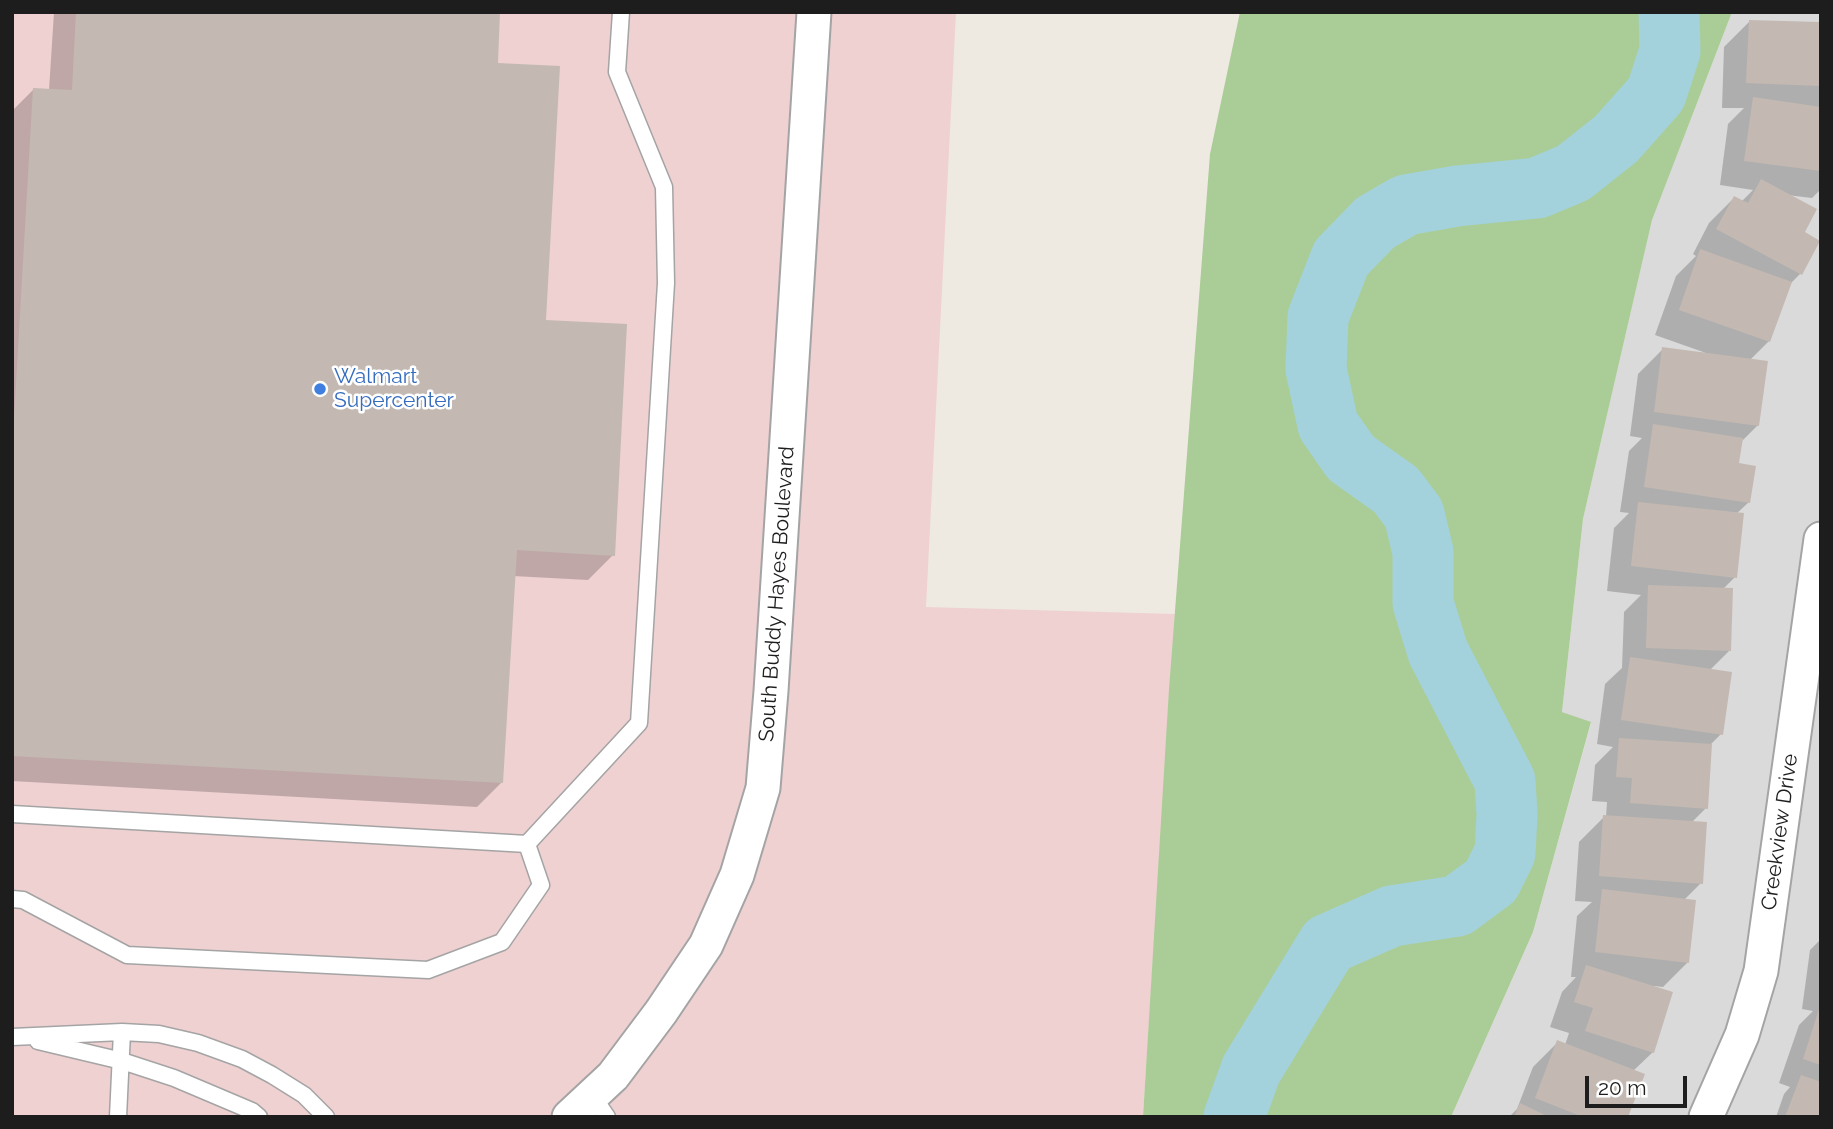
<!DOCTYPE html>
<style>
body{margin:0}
#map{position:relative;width:1833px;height:1129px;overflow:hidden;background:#eeeae2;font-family:Raleway,sans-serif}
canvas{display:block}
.frame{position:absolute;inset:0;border:14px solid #1d1d1d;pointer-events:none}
.scale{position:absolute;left:1585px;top:1076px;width:102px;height:32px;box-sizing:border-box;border:4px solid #1d1d1d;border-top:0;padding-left:9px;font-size:21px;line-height:24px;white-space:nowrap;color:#1d1d1d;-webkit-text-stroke:5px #fff;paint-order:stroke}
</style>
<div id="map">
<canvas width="1833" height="1129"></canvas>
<div class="frame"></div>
<div class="scale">20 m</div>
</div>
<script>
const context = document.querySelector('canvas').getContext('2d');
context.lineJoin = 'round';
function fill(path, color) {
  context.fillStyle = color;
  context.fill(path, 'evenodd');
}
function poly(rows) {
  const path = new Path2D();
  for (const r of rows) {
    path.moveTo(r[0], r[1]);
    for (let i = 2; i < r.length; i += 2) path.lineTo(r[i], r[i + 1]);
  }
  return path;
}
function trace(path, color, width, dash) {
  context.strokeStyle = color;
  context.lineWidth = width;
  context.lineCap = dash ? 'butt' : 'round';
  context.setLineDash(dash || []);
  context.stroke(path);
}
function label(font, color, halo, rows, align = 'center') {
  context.font = font + ' Raleway,sans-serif';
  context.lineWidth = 5;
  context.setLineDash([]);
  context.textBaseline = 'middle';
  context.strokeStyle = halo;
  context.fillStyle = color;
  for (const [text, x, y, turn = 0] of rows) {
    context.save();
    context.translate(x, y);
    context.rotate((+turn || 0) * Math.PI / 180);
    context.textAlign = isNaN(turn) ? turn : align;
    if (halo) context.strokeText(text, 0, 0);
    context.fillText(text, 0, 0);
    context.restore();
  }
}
fill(poly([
 [1732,12,1821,12,1821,1117,1451,1117,1533,932,1591,723,1562,712,1583,519,1652,219]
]), '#dbdada');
fill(poly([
 [12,12,956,12,926,607,1175,614,1143,1117,12,1117]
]), '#efd1d2');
fill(poly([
 [1240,12,1732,12,1652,220,1583,519,1562,712,1591,722,1533,932,1451,1117,1143,1117,1169,689,1210,154]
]), '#aacd97');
fill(poly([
 [54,12,499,12,496,64,544,322,613,555,588,580,513,576,502,782,477,807,12,781,12,111,33,90,49,90],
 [1749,22,1821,24,1821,189,1812,198,1787,195,1802,233,1801,273,1789,285,1769,341,1750,360,1758,425,1741,442,1737,465,1749,502,1736,514,1735,577,1723,589,1729,651,1709,671,1721,734,1711,744,1706,808,1692,822,1701,883,1684,900,1688,962,1663,987,1654,986,1653,1052,1633,1071,1627,1117,1509,1117,1517,1109,1533,1067,1558,1042,1565,1045,1569,1033,1550,1027,1562,992,1576,977,1571,977,1577,916,1592,902,1575,901,1579,842,1604,817,1606,817,1607,802,1592,801,1595,765,1613,747,1597,744,1605,684,1622,668,1624,612,1641,595,1607,591,1614,528,1629,513,1620,512,1629,451,1642,438,1630,436,1638,374,1663,349,1706,353,1655,335,1676,276,1696,256,1693,254,1709,223,1734,198,1741,202,1753,190,1720,185,1728,124,1744,108,1722,108,1724,47],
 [1821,939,1821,1117,1776,1117,1784,1094,1790,1087,1779,1083,1799,1025,1813,1011,1802,1009,1810,950]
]), '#0003');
trace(poly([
 [1234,1117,1251,1070,1328,944,1392,916,1457,906,1491,881,1505,853,1507,815,1505,781,1438,652,1423,603,1423,552,1414,514,1396,490,1351,458,1328,425,1316,369,1318,317,1341,258,1375,223,1406,205,1457,196,1537,188,1573,173,1616,139,1656,94,1670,51,1669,12]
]), '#a3d2dc', 61);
fill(poly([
 [76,12,500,12,498,63,560,66,546,320,627,324,615,556,517,550,503,783,12,756,12,453,33,88,72,90],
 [1749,20,1821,22,1821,86,1746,83],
 [1753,97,1821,107,1821,171,1744,161],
 [1761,179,1817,209,1805,232,1820,241,1802,275,1716,229,1734,196,1748,203],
 [1700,249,1792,282,1770,342,1679,310],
 [1662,347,1768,361,1759,426,1654,412],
 [1653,424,1743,438,1739,463,1756,466,1750,503,1644,487],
 [1638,502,1744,513,1737,578,1631,566],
 [1648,585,1733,588,1731,651,1646,648],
 [1630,657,1732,672,1723,735,1621,720],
 [1619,738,1712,744,1708,809,1630,803,1632,778,1616,777],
 [1603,815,1707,822,1703,884,1599,876],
 [1602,889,1696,900,1689,963,1595,952],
 [1586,965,1673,992,1654,1053,1585,1031,1593,1008,1574,1002],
 [1820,1006,1821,1006,1821,1065,1803,1059],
 [1557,1040,1645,1074,1628,1117,1583,1117,1535,1098],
 [1801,1075,1821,1082,1821,1117,1785,1117],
 [1520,1103,1549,1117,1514,1117]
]), '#c3b9b2');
const lane = poly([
 [12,814,527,844,639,723,666,283,664,187,617,72,621,12],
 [12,899,23,900,127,955,428,970,502,942,541,885,527,844],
 [12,1037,122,1032,159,1034,198,1043,242,1059,272,1075,304,1095,326,1117],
 [38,1041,122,1061,174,1078,252,1111,259,1117],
 [592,1095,607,1117],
 [118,1117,122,1032]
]);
const street = poly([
 [569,1117,613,1076,661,1012,706,945,737,875,763,788,771,691,814,12],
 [1706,1117,1742,1035,1761,971,1821,539]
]);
trace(lane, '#a4a4a4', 19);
trace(street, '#a4a4a4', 37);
trace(lane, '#fff', 16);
trace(street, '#fff', 33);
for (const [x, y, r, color] of [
 [320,389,7,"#3f7fe0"]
]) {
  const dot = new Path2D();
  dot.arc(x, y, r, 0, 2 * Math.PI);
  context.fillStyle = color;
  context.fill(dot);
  trace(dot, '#fff', 2.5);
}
label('21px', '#366cbe', '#fff', [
 ["Walmart",334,377],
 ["Supercenter",334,401]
], 'left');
label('21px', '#1d1d1d', '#fff', [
 ["South Buddy Hayes Boulevard",777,594,-86],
 ["Creekview Drive",1780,832,-82]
]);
</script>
